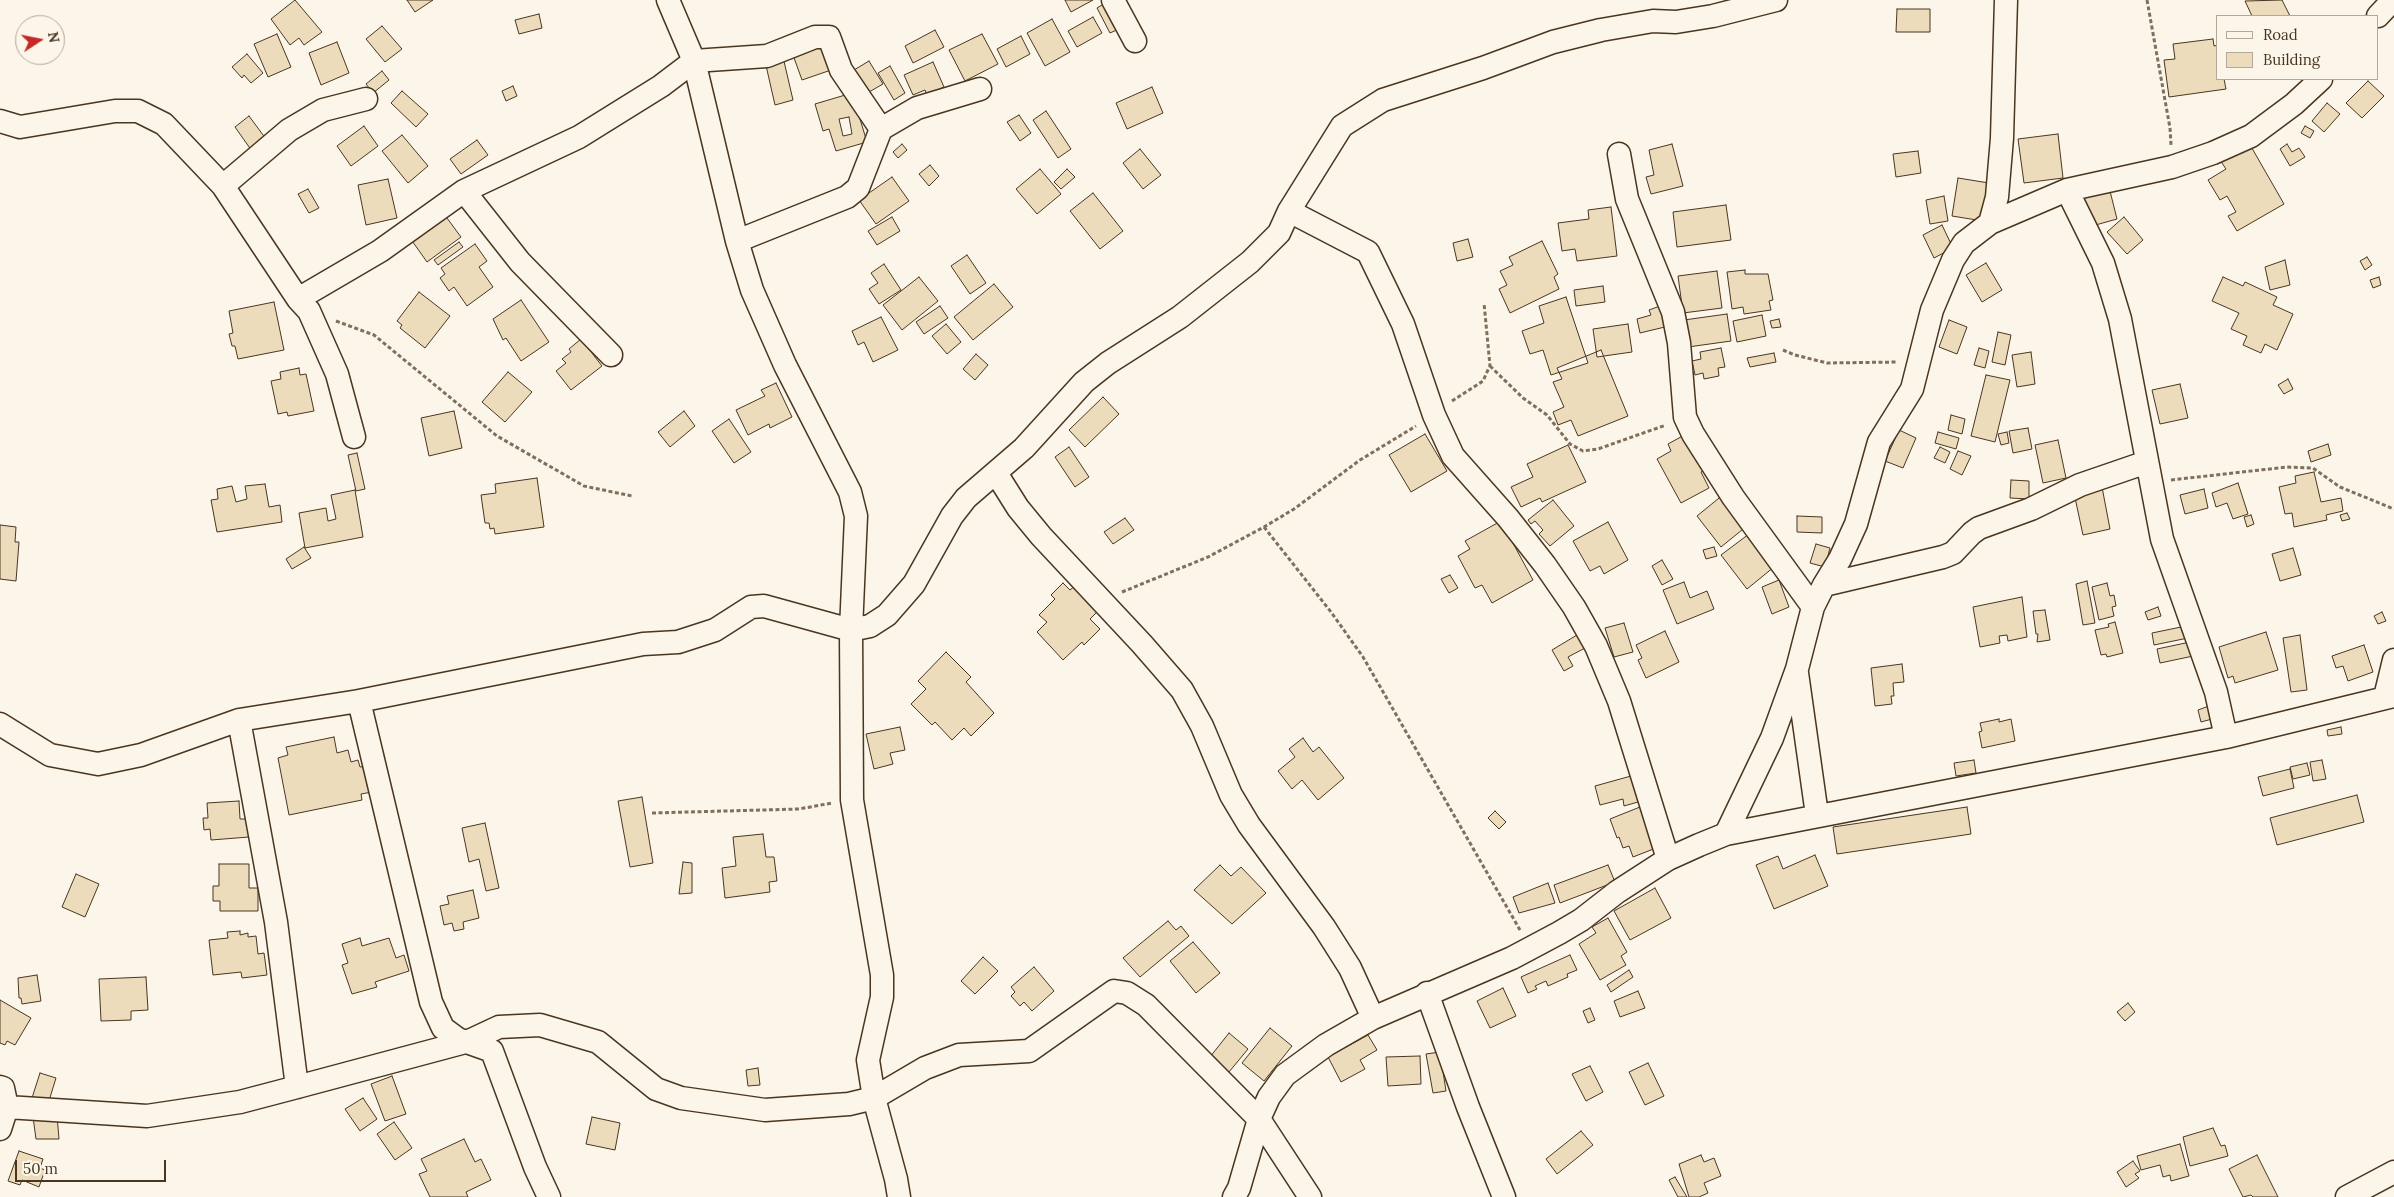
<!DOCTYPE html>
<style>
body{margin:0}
#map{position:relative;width:2394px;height:1197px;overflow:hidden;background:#fbf6e9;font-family:Lora,serif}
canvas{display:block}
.legend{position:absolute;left:2216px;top:15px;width:162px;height:65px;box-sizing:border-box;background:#fbf6e9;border:1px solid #b4a999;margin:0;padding:6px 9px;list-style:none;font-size:15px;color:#4a3520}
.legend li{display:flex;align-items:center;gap:10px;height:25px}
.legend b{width:25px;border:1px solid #b4a999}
.north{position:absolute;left:15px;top:15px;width:50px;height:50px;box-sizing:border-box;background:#fbf6e9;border:1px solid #b4a999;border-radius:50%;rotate:79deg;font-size:14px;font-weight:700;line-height:20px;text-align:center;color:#4a3520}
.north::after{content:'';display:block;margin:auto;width:18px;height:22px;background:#c62828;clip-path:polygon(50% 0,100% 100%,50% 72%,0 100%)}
.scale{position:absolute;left:15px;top:1160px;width:151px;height:22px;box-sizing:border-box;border:2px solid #4a3520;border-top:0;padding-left:6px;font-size:15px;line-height:18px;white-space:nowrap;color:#4a3520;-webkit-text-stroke:4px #fbf6e9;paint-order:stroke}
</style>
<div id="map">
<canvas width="2394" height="1197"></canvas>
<ul class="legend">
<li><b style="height:6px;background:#fbf6e9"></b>Road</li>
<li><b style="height:14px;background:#ecdcbc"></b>Building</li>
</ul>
<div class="north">N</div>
<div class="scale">50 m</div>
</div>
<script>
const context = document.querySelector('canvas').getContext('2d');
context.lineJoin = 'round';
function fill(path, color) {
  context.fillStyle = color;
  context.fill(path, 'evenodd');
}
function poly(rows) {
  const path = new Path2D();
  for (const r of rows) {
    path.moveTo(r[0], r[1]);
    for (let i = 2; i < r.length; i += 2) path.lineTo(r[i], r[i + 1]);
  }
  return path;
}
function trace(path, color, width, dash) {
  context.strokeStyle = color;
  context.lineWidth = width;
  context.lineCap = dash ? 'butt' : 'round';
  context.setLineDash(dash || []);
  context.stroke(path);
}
const building = poly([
 [295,0,322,32,304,45,299,38,290,45,271,19,295,0],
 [407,0,433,0,415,12,407,0],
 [1065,0,1093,0,1071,12,1065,0],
 [2282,0,2290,16,2252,16,2245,1,2282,0],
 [1107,2,1121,28,1110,33,1097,8,1107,2],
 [1897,9,1930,9,1930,32,1896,32,1897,9],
 [539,14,542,28,519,34,515,20,539,14],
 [1093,17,1102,33,1077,47,1068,31,1093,17],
 [1052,19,1070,52,1045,66,1027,33,1052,19],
 [382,26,402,49,385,62,366,39,382,26],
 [935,30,944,47,913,63,905,46,935,30],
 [277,34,291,67,268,77,254,44,277,34],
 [982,34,998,64,965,81,949,50,982,34],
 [1021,36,1030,54,1006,67,997,49,1021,36],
 [2213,39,2214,46,2218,45,2218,79,2224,79,2226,89,2169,97,2164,60,2175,59,2173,44,2213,39],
 [337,42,349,73,321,85,309,53,337,42],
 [826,44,834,69,802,80,793,55,826,44],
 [247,54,263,73,251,83,244,75,242,78,232,67,247,54],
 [783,57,793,100,775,105,765,61,783,57],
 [869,61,883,84,862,96,849,73,869,61],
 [933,62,944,87,927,95,925,90,913,95,904,75,933,62],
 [890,66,905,93,894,100,878,73,890,66],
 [382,71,389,80,373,93,366,84,382,71],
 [2368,81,2384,96,2362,118,2346,103,2368,81],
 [513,86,517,96,506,101,502,91,513,86],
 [1152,87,1163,113,1127,129,1116,103,1152,87],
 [402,91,428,114,416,127,391,103,402,91],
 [852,93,867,142,836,151,829,129,823,131,815,104,852,93],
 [849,117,852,134,843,136,839,119,849,117],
 [2327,103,2340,114,2324,132,2312,121,2327,103],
 [1046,111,1071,149,1058,158,1033,120,1046,111],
 [1019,115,1031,133,1020,141,1007,122,1019,115],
 [249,116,269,143,254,154,235,127,249,116],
 [364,126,378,146,351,166,337,146,364,126],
 [2305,126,2314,131,2310,138,2301,133,2305,126],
 [2058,134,2063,178,2024,183,2018,139,2058,134],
 [402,135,428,166,408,183,382,151,402,135],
 [477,140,488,155,461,174,450,159,477,140],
 [2249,143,2284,204,2237,231,2228,216,2236,212,2227,196,2220,200,2208,180,2226,169,2220,160,2249,143],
 [902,144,907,150,898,158,893,152,902,144],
 [1672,144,1683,186,1651,194,1646,177,1654,175,1649,150,1672,144],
 [2287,144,2292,152,2299,148,2305,157,2290,166,2280,149,2287,144],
 [1140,149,1161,175,1143,189,1123,163,1140,149],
 [1918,151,1921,173,1896,177,1893,154,1918,151],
 [930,165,939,176,929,186,919,174,930,165],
 [1040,169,1061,194,1037,214,1016,189,1040,169],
 [1067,169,1075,177,1061,189,1054,182,1067,169],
 [892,177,909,201,876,224,859,200,892,177],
 [1958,178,1989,183,1983,221,1952,216,1958,178],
 [388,179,397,218,366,225,358,185,388,179],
 [308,189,319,208,309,213,298,194,308,189],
 [2110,191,2117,219,2092,226,2084,198,2110,191],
 [1093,193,1123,231,1100,249,1070,211,1093,193],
 [1944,196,1948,221,1930,224,1926,200,1944,196],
 [1726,205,1731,240,1677,247,1673,212,1726,205],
 [1611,207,1617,256,1577,261,1575,249,1562,251,1558,223,1589,219,1588,210,1611,207],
 [444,214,461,237,427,262,410,238,444,214],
 [892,217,900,231,877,245,868,231,892,217],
 [2124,217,2143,240,2127,254,2107,232,2124,217],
 [1942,225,1953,248,1934,258,1923,235,1942,225],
 [1468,239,1473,257,1457,261,1453,243,1468,239],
 [1542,241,1558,274,1554,277,1559,289,1510,313,1499,289,1507,285,1500,271,1513,265,1509,257,1542,241],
 [459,242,463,247,438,265,434,260,459,242],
 [475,244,487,261,479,267,493,287,467,306,454,287,449,291,440,278,445,274,441,268,475,244],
 [967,255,986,283,970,294,951,266,967,255],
 [2367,257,2372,265,2365,270,2360,261,2367,257],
 [2285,260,2290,285,2270,290,2265,267,2285,260],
 [1986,263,2002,290,1982,302,1966,275,1986,263],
 [884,264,901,290,879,304,869,289,878,283,871,273,884,264],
 [1745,270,1745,274,1768,274,1773,300,1769,301,1771,310,1744,314,1743,307,1732,309,1727,272,1745,270],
 [1717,271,1722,308,1683,313,1678,276,1717,271],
 [919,277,938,301,902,330,883,305,919,277],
 [2223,277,2243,286,2245,282,2277,297,2273,305,2293,314,2277,350,2265,344,2261,353,2243,345,2247,336,2231,329,2239,313,2212,301,2223,277],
 [2379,277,2381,285,2373,288,2370,280,2379,277],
 [994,284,1013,307,973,340,954,317,994,284],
 [1603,286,1605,302,1576,306,1574,290,1603,286],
 [419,292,450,316,425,348,400,328,402,325,397,321,419,292],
 [1566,297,1588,363,1551,375,1543,350,1530,354,1522,331,1544,323,1539,306,1566,297],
 [521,300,549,342,521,361,506,338,503,340,493,319,521,300],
 [274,302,284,350,238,359,235,346,232,346,229,334,233,333,229,311,274,302],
 [940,306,948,318,924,334,916,322,940,306],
 [1660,306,1669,326,1640,333,1637,319,1651,315,1649,310,1660,306],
 [1727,314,1731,341,1688,347,1684,320,1727,314],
 [1762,315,1766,336,1737,342,1733,321,1762,315],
 [881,317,898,350,873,362,864,342,858,345,852,331,881,317],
 [1779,319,1781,327,1772,328,1770,321,1779,319],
 [1949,320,1967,327,1957,354,1939,347,1949,320],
 [946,324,961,342,947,354,932,336,946,324],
 [1628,324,1632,352,1597,357,1593,329,1628,324],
 [1998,332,2011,335,2005,365,1992,362,1998,332],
 [581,339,602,366,571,390,556,371,566,363,562,359,571,352,569,349,581,339],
 [1721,348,1725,367,1718,368,1719,376,1704,379,1703,373,1695,375,1692,361,1701,359,1700,352,1721,348],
 [1979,348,1989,351,1985,368,1974,365,1979,348],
 [1601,350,1628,416,1578,436,1571,420,1558,425,1553,412,1564,407,1553,382,1562,379,1557,368,1601,350],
 [2031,352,2035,384,2017,387,2012,355,2031,352],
 [1774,353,1776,362,1750,367,1747,358,1774,353],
 [976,354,988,365,975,380,963,369,976,354],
 [299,368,300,375,306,374,314,411,288,416,287,412,278,414,271,381,281,379,280,372,299,368],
 [508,372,532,392,505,422,482,402,508,372],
 [1986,375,2010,380,1995,442,1971,436,1986,375],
 [2288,379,2293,389,2284,394,2278,385,2288,379],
 [776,383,792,417,770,428,769,424,748,435,736,410,765,396,761,390,776,383],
 [2180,384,2188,418,2160,424,2152,390,2180,384],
 [1103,397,1119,414,1085,447,1069,430,1103,397],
 [454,411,462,448,429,456,421,418,454,411],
 [684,411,695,426,670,447,658,432,684,411],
 [1951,415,1965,419,1962,434,1948,430,1951,415],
 [729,419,751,452,734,463,712,431,729,419],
 [2028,428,2032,449,2013,453,2009,431,2028,428],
 [1899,430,1916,438,1903,468,1885,461,1899,430],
 [1938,432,1959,438,1956,449,1935,443,1938,432],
 [2007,432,2009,443,2001,445,1998,434,2007,432],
 [1688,433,1707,469,1701,472,1709,488,1681,503,1657,459,1671,451,1668,444,1688,433],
 [1425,434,1447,471,1411,492,1389,455,1425,434],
 [2058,440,2066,478,2043,483,2035,445,2058,440],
 [2328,444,2331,455,2311,462,2308,451,2328,444],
 [1568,445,1586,482,1542,502,1540,498,1521,507,1511,487,1533,477,1527,464,1568,445],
 [1069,447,1089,477,1075,487,1055,457,1069,447],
 [1940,447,1950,452,1945,463,1934,458,1940,447],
 [1958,451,1971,456,1962,475,1950,469,1958,451],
 [357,453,365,489,356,491,348,455,357,453],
 [2314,472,2321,502,2341,498,2343,511,2326,515,2327,520,2294,527,2292,513,2285,514,2279,487,2296,483,2295,476,2314,472],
 [537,478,544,527,495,534,494,528,490,529,489,523,485,523,481,495,496,493,495,484,537,478],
 [2011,480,2029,481,2029,499,2010,498,2011,480],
 [2238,483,2248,514,2233,519,2227,503,2216,507,2212,493,2238,483],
 [265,484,269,507,280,505,282,522,217,532,211,500,218,499,217,489,232,486,236,502,247,499,245,486,265,484],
 [2102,487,2110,529,2083,535,2074,493,2102,487],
 [2204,489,2208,508,2185,514,2180,495,2204,489],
 [355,490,363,537,305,548,299,513,326,508,328,521,336,519,331,495,355,490],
 [1724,494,1748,525,1721,547,1697,516,1724,494],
 [1553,500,1574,526,1550,546,1539,534,1543,530,1535,521,1531,524,1528,520,1553,500],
 [2347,513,2350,519,2342,521,2340,515,2347,513],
 [2251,515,2254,524,2247,527,2244,517,2251,515],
 [1797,516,1822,517,1822,533,1797,532,1797,516],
 [1125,518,1134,530,1113,544,1104,532,1125,518],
 [1501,521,1533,580,1492,603,1482,585,1475,588,1458,556,1470,549,1465,541,1501,521],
 [1608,522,1628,560,1604,574,1600,566,1590,571,1573,541,1608,522],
 [0,525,16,527,15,542,19,542,16,581,0,579,0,525],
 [1749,534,1774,567,1747,589,1721,555,1749,534],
 [1816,544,1830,548,1825,567,1810,563,1816,544],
 [304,547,311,558,292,569,286,559,304,547],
 [1714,547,1717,556,1706,559,1703,550,1714,547],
 [2293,548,2301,575,2280,581,2272,554,2293,548],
 [1662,560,1673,579,1662,585,1652,566,1662,560],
 [1450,575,1458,588,1449,593,1441,579,1450,575],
 [1779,580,1789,607,1772,614,1762,587,1779,580],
 [2087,581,2095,623,2083,625,2076,584,2087,581],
 [1684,582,1690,598,1707,591,1714,609,1677,624,1663,590,1684,582],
 [1063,583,1070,590,1076,585,1099,610,1090,619,1100,629,1084,645,1082,642,1063,660,1037,632,1047,622,1039,615,1055,599,1051,595,1063,583],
 [2107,583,2110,596,2114,595,2116,606,2112,607,2114,616,2099,620,2092,587,2107,583],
 [2022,597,2027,637,2008,641,2007,635,1999,636,2000,643,1980,647,1973,607,2022,597],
 [2158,607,2161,616,2148,620,2145,612,2158,607],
 [2045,610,2050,640,2037,642,2038,634,2036,634,2033,611,2045,610],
 [2382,612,2386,621,2378,624,2374,616,2382,612],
 [2115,622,2123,653,2107,657,2106,654,2101,655,2095,630,2109,627,2108,624,2115,622],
 [1624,623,1633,652,1614,657,1605,628,1624,623],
 [2186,626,2188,638,2154,645,2152,633,2186,626],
 [1665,631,1679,662,1646,678,1638,660,1642,658,1636,645,1665,631],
 [2266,632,2278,670,2235,683,2233,676,2228,678,2219,647,2266,632],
 [1577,635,1585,648,1568,657,1573,666,1564,671,1552,650,1577,635],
 [2300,635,2307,690,2291,692,2283,638,2300,635],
 [2195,641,2198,655,2160,663,2157,649,2195,641],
 [2364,645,2373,672,2348,681,2343,666,2336,668,2332,656,2364,645],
 [946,652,971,677,966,682,994,713,971,736,964,728,952,740,935,722,932,725,911,704,926,689,918,681,946,652],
 [1902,664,1904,682,1893,683,1894,696,1891,696,1892,704,1875,706,1871,668,1902,664],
 [2209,706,2212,719,2201,722,2198,710,2209,706],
 [1999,719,1999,722,2011,719,2015,741,1982,748,1979,732,1982,731,1980,723,1999,719],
 [900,727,905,750,890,753,893,764,874,769,866,734,900,727],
 [2341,727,2342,734,2328,736,2327,730,2341,727],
 [334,737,337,753,348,750,351,762,358,760,360,767,367,766,372,792,361,794,362,800,289,815,278,758,288,755,286,747,334,737],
 [1303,738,1313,752,1319,747,1344,778,1318,800,1302,780,1292,789,1278,771,1295,757,1289,749,1303,738],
 [1974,760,1976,773,1956,776,1954,763,1974,760],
 [2322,760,2326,779,2313,781,2310,762,2322,760],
 [2307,763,2310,775,2293,779,2290,767,2307,763],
 [2290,769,2294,788,2263,796,2258,777,2290,769],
 [1631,776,1638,802,1624,806,1623,799,1600,805,1595,786,1631,776],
 [2357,795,2364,822,2277,845,2270,818,2357,795],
 [642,797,653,863,630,867,618,801,642,797],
 [239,801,240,819,247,819,249,837,211,840,210,829,204,830,203,818,208,818,207,803,239,801],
 [1640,807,1656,848,1633,857,1629,846,1623,848,1619,837,1617,838,1610,819,1640,807],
 [1967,807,1971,834,1837,854,1833,827,1967,807],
 [1495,811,1506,822,1499,829,1488,818,1495,811],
 [485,823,499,888,486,891,479,859,469,862,462,828,485,823],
 [763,834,766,857,774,857,777,881,769,882,770,892,725,898,722,868,736,866,733,837,763,834],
 [1815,855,1828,886,1774,909,1756,865,1778,856,1783,869,1815,855],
 [683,862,692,863,692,893,679,894,683,862],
 [219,864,249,864,249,888,258,888,258,911,220,911,220,901,213,901,213,886,219,886,219,864],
 [1220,865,1231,876,1241,867,1266,893,1232,924,1194,890,1220,865],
 [1608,865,1615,882,1560,903,1554,885,1608,865],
 [76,874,99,884,85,917,62,907,76,874],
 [1548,883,1555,903,1519,913,1513,897,1548,883],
 [1655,888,1671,918,1630,940,1614,911,1655,888],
 [473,890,479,918,463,922,464,929,454,931,452,923,444,925,440,906,449,904,447,896,473,890],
 [1608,918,1627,952,1621,956,1626,965,1600,980,1579,944,1596,933,1592,927,1608,918],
 [1168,921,1176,930,1181,926,1189,936,1140,977,1123,958,1168,921],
 [240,931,240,935,248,933,248,937,256,936,258,954,264,953,267,975,242,978,241,972,213,975,209,940,228,938,227,932,240,931],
 [360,938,362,946,389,938,396,958,404,955,409,971,375,982,377,987,352,994,342,965,348,963,342,944,360,938],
 [1193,942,1220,973,1196,993,1170,961,1193,942],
 [1570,955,1577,970,1567,974,1568,977,1548,986,1546,981,1535,986,1537,989,1528,993,1521,977,1570,955],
 [983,957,998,971,975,994,961,981,983,957],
 [1034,967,1054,991,1032,1011,1024,1002,1020,1006,1011,996,1015,992,1011,987,1034,967],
 [1629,970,1633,977,1611,992,1607,985,1629,970],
 [37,975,41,1001,22,1004,21,998,19,998,18,978,37,975],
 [146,977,148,1010,131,1011,131,1020,101,1021,99,979,146,977],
 [1503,988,1516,1016,1490,1028,1477,1001,1503,988],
 [1638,991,1645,1008,1620,1017,1614,1001,1638,991],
 [0,1000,31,1018,15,1045,7,1041,5,1045,0,1043,0,1000],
 [2128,1003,2135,1012,2125,1021,2117,1012,2128,1003],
 [1590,1008,1595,1020,1588,1023,1583,1011,1590,1008],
 [1270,1028,1292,1046,1264,1081,1242,1063,1270,1028],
 [1229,1033,1248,1049,1229,1072,1210,1057,1229,1033],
 [1368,1035,1377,1050,1360,1060,1365,1069,1341,1082,1328,1057,1368,1035],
 [1440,1052,1446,1091,1433,1093,1426,1054,1440,1052],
 [1420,1056,1421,1084,1388,1086,1386,1057,1420,1056],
 [1648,1063,1664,1096,1645,1105,1629,1072,1648,1063],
 [1590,1066,1603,1092,1586,1101,1572,1074,1590,1066],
 [758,1068,760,1085,748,1086,746,1070,758,1068],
 [40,1073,56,1078,48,1104,32,1098,40,1073],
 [392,1076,406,1114,385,1121,371,1084,392,1076],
 [363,1098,377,1119,360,1131,345,1109,363,1098],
 [57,1115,59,1139,36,1139,33,1117,57,1115],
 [592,1117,620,1123,615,1150,586,1144,592,1117],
 [394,1122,412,1148,395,1160,377,1134,394,1122],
 [2213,1128,2221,1146,2225,1145,2228,1156,2190,1166,2183,1137,2213,1128],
 [1581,1131,1593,1145,1557,1174,1546,1159,1581,1131],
 [464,1139,475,1162,481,1159,491,1180,466,1192,468,1197,430,1197,419,1174,427,1171,421,1159,464,1139],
 [2180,1144,2189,1176,2171,1181,2170,1175,2163,1177,2160,1165,2141,1170,2137,1156,2180,1144],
 [19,1151,43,1159,40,1168,45,1170,39,1187,22,1180,20,1185,8,1181,19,1151],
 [1701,1155,1704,1162,1714,1158,1721,1176,1704,1183,1708,1193,1699,1197,1689,1197,1679,1164,1701,1155],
 [2257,1155,2278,1197,2253,1197,2251,1195,2243,1197,2229,1169,2257,1155],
 [2133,1161,2140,1171,2135,1174,2139,1178,2126,1187,2117,1172,2133,1161],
 [1675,1177,1687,1197,1678,1197,1669,1180,1675,1177]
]);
fill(building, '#ecdcbc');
trace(building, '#4a3520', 1);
const minor = poly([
 [668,0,694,61,737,241,752,290,785,365,850,492,856,516,851,630,852,800,882,975,882,997,868,1060,874,1098,896,1179,899,1197],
 [1113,0,1135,41],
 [2378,16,2393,0],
 [0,121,20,127,115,111,138,111,164,124,223,186,298,299,309,311,337,374,354,437],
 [1619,154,1627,199,1673,312,1679,343,1685,417,1693,434,1733,497,1813,607],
 [223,186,289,130,323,110,366,99],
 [2067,190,2103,263,2120,319,2162,539,2216,692,2226,737],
 [464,191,520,262,611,355],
 [1289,211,1368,252,1403,324,1434,415,1453,456,1508,518,1545,565,1574,607,1596,646,1619,701,1668,859],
 [1990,223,1997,197,2002,138,2006,0],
 [737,241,847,197,858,188,881,129,917,108,980,89],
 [298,299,380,251,464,191,579,137,661,86,694,61,767,56,815,37,829,37,841,70,881,129],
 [996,473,1018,508,1041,536,1142,644,1182,690,1202,726,1231,795,1249,825,1324,927,1350,968,1373,1018],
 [1824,585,1840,559,1856,524,1879,442,1912,389,1932,310,1953,260,1964,243,1990,223,2067,190,2172,167,2213,153,2251,136,2294,104,2321,79],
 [1797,673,1817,815],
 [2385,697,2394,660],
 [359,701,431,1002,443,1028,458,1039,492,1051,535,1167,549,1197],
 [239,720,276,922,297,1087],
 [0,724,50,755,98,764,141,755,239,720,359,701,643,644,678,642,715,630,751,607,764,606,851,630,870,626,887,615,914,584,952,516,966,498,1024,448,1084,382,1108,363,1180,317,1250,262,1279,233,1289,211,1342,126,1383,100,1483,68,1553,42,1601,30,1653,21,1676,22,1713,16,1776,0],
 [1726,834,1772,738,1797,669,1813,607,1824,585,1943,557,1953,553,1972,533,1979,528,2031,509,2080,485,2147,462],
 [1427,993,1468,1107,1504,1197],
 [0,1087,3,1088,7,1107,0,1129],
 [7,1107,147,1116,240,1102,297,1087,469,1041,499,1027,540,1025,598,1042,656,1089,681,1098,765,1110,849,1104,874,1098,925,1068,959,1055,1029,1051,1114,991,1127,993,1146,1005,1259,1119,1310,1197],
 [1234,1197,1239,1188,1259,1119,1269,1097,1285,1075,1326,1045,1373,1018,1512,958,1559,933,1581,920,1617,892,1668,859,1699,845,1726,834,2226,737,2394,696],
 [2347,1197,2394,1172]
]);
trace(minor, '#4a3520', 25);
trace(poly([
 [2147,0,2170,128,2171,145],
 [336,321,374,335,497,436,584,486,632,496],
 [1783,350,1795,355,1827,363,1898,362],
 [1490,366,1523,398,1547,415,1570,444,1583,451,1598,449,1666,425],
 [1452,401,1483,381,1487,372,1490,366,1484,303],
 [2171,480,2287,467,2313,468,2340,487,2394,509],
 [1264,527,1331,612,1363,657,1520,930],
 [1122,592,1208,557,1264,527,1294,509,1360,460,1416,426],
 [652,813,799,809,832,803]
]), '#7f6f5c', 3, [4, 2.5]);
trace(minor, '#fbf6e9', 22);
</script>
